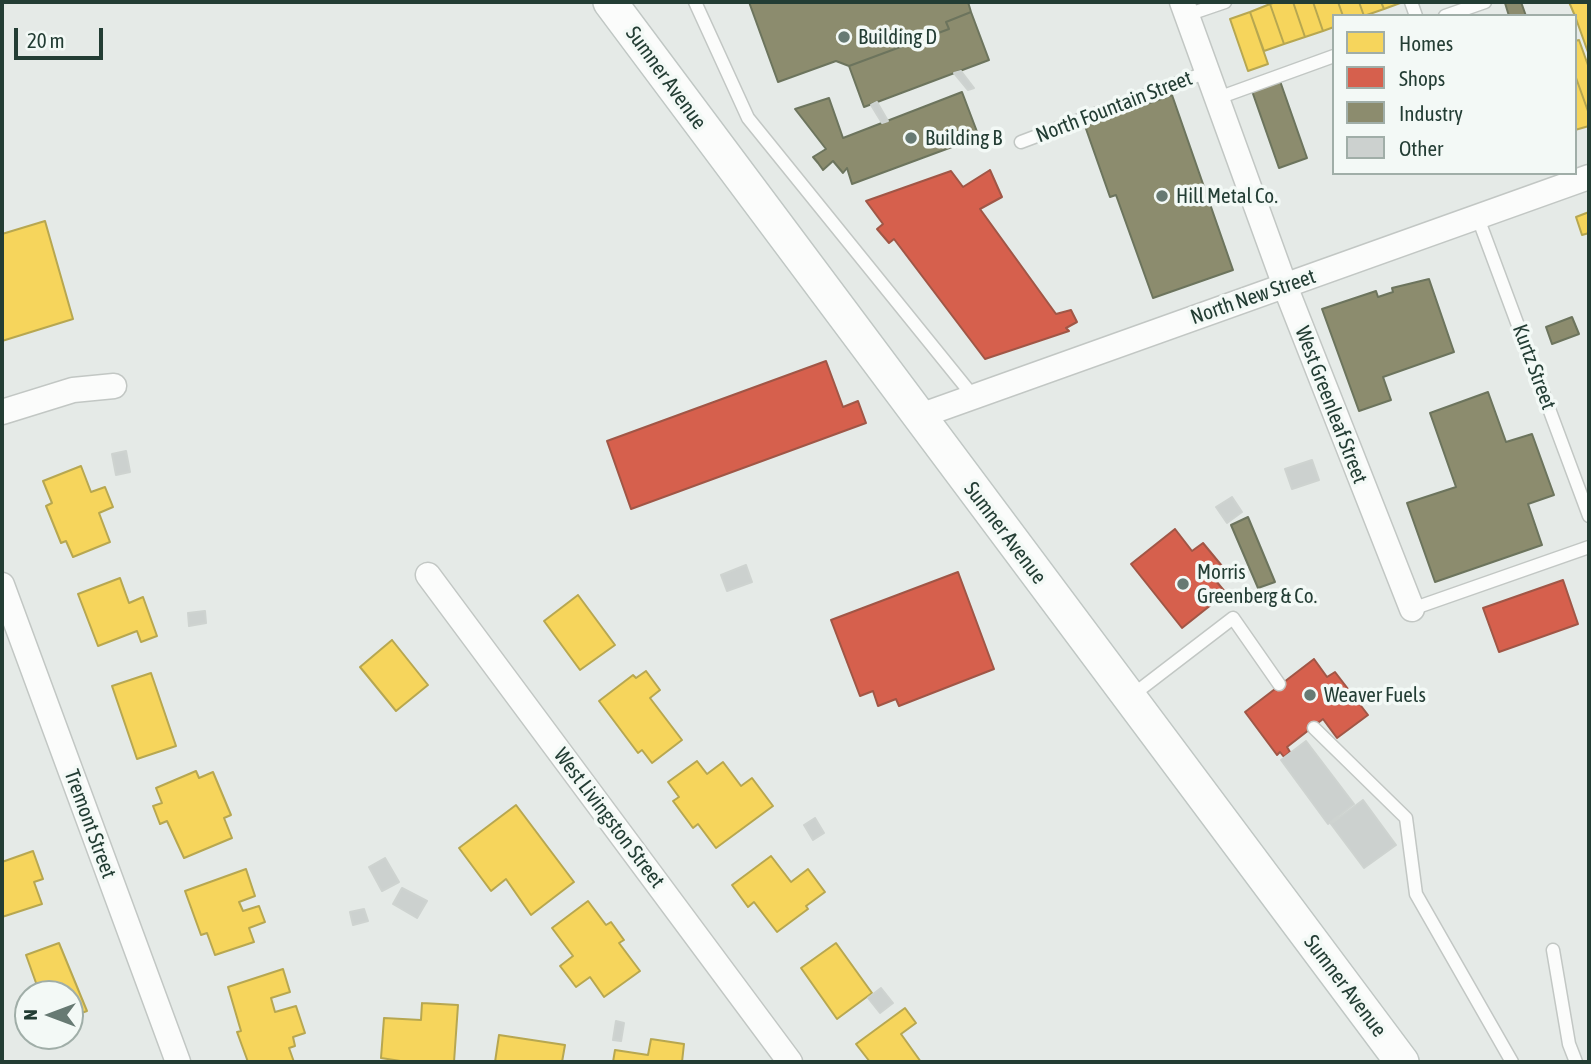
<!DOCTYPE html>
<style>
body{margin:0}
#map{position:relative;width:1591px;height:1064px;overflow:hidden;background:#e5eae7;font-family:"Asap Condensed",sans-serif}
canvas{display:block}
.frame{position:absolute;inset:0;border:4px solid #233d34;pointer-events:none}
.legend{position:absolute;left:1332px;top:14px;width:245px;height:161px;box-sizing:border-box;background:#f3f9f6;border:2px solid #a0aea8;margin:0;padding:9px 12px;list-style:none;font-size:21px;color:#233d34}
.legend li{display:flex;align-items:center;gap:14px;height:35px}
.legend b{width:35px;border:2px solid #a0aea8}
.north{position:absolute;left:14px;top:980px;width:70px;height:70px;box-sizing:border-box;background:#f3f9f6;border:2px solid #a0aea8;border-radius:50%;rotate:270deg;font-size:19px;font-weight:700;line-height:28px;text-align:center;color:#233d34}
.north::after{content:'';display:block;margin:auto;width:24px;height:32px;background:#677a73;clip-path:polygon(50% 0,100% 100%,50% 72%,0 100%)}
.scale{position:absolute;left:14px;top:28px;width:89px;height:32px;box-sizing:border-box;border:4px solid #233d34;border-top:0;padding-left:9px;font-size:21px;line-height:24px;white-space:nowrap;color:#233d34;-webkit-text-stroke:5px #f3f9f6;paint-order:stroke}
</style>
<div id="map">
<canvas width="1591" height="1064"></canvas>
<div class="frame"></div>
<ul class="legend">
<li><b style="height:19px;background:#f6d55c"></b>Homes</li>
<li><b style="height:19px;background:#d6604d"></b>Shops</li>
<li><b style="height:19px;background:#8c8c6e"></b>Industry</li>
<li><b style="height:19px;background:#ccd1cf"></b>Other</li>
</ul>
<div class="north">N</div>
<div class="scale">20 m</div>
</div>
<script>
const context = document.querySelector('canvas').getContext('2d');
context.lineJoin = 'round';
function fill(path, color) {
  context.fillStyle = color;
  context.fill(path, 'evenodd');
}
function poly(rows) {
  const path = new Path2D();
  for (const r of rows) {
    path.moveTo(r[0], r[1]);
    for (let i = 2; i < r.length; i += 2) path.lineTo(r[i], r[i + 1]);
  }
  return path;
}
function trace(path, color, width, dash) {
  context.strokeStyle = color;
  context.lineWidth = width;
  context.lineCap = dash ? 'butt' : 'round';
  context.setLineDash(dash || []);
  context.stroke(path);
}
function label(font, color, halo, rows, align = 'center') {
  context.font = font + ' "Asap Condensed",sans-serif';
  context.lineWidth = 7;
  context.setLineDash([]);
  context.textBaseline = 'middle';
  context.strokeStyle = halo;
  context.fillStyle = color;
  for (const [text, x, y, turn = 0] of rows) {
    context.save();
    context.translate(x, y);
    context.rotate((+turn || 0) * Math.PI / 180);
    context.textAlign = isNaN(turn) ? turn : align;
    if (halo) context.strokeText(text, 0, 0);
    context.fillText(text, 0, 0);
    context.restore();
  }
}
const homes = poly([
 [1276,2,1293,2,1305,37,1284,44,1270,4,1276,2],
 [1293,2,1313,2,1323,31,1305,37,1293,2],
 [1313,2,1338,2,1343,16,1334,16,1334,27,1323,31,1313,2],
 [1338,2,1359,2,1364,16,1343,16,1338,2],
 [1359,2,1381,2,1384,9,1364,16,1359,2],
 [1381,2,1403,2,1384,9,1381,2],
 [1569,2,1589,2,1589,55,1575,16,1569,2],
 [1270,4,1284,44,1264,51,1250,12,1270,4],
 [1250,12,1268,64,1248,71,1230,19,1250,12],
 [1579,40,1589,68,1589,114,1575,75,1575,41,1579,40],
 [1575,75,1589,114,1589,126,1575,130,1575,75],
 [1589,212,1589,233,1582,235,1576,217,1589,212],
 [45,221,73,319,2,341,2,234,45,221],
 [81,466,91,492,105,487,113,507,99,513,110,542,73,557,66,541,61,543,46,506,52,503,43,481,81,466],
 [120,578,129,603,143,597,157,636,141,642,137,631,98,646,78,594,120,578],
 [578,595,615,645,580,670,544,621,578,595],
 [392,640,428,685,396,711,360,667,392,640],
 [646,671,660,690,650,698,682,740,652,763,642,750,638,753,599,701,633,675,636,678,646,671],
 [151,673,176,746,137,759,112,686,151,673],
 [697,761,707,774,723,762,741,786,752,778,773,806,716,848,698,824,693,828,673,801,679,797,668,782,697,761],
 [196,771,199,778,213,772,231,815,224,818,232,838,184,858,167,821,160,824,153,806,162,803,156,788,196,771],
 [516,805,574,882,531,915,506,879,491,891,459,848,516,805],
 [33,851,43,879,34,882,42,904,2,917,2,862,33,851],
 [771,856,791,882,808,869,825,892,806,906,808,909,777,932,754,902,748,907,732,885,771,856],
 [246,869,255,896,239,902,243,911,259,906,265,922,249,928,254,942,215,955,207,933,201,935,185,891,246,869],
 [588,901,606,925,611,922,624,940,619,943,640,971,604,997,590,977,576,987,560,966,573,956,552,928,588,901],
 [59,943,87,1011,70,1017,70,994,40,994,26,955,59,943],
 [836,943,872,993,837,1019,801,968,836,943],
 [283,969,290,992,271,998,275,1012,296,1006,305,1033,293,1037,295,1046,289,1048,294,1062,248,1062,237,1032,241,1031,228,987,283,969],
 [422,1003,458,1005,454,1062,407,1062,381,1058,384,1018,421,1020,422,1003],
 [905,1008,916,1023,901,1034,921,1062,870,1062,856,1044,905,1008],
 [499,1035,565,1045,562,1062,495,1062,499,1035],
 [651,1039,684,1044,682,1062,613,1062,615,1050,648,1055,651,1039]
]);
fill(homes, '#f6d55c');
trace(homes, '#b7a750', 2);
const shops = poly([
 [990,170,1002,197,980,209,1056,314,1071,310,1077,322,1066,328,1069,331,985,359,894,239,889,243,877,229,883,224,866,201,951,171,963,187,990,170],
 [826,361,843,407,858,401,866,423,631,509,607,441,826,361],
 [1175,529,1192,551,1203,543,1222,566,1211,575,1226,593,1182,628,1131,564,1175,529],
 [958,572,994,669,899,706,896,699,878,706,873,691,860,696,831,620,958,572],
 [1563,580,1578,624,1499,652,1483,608,1563,580],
 [1314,659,1327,677,1335,672,1368,715,1337,738,1323,719,1287,747,1290,752,1284,757,1280,752,1277,755,1245,712,1314,659]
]);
fill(shops, '#d6604d');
trace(shops, '#a05646', 2);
const industry = poly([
 [749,2,968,2,971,12,946,22,949,29,849,66,836,61,778,82,749,2],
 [1521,2,1526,16,1509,16,1505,3,1521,2],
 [971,12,989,60,864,107,849,66,949,29,946,22,971,12],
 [1280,81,1307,158,1279,168,1252,91,1280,81],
 [962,92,979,137,852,184,847,168,843,173,833,161,823,170,818,163,813,157,826,149,795,109,829,98,843,138,962,92],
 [1172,95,1233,270,1153,298,1116,195,1110,197,1085,126,1172,95],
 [1429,279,1454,352,1383,377,1391,400,1359,411,1322,309,1376,291,1378,297,1393,292,1392,288,1429,279],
 [1572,317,1579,334,1552,344,1546,327,1572,317],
 [1488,392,1506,442,1532,434,1554,495,1528,504,1542,545,1435,582,1407,503,1456,487,1430,413,1488,392],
 [1248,517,1275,582,1258,588,1231,525,1248,517]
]);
fill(industry, '#8c8c6e');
trace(industry, '#6c745d', 2);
const building = poly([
 [961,71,974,88,968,90,954,73,961,71],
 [877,102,888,121,882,123,871,105,877,102],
 [126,451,130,472,116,475,112,454,126,451],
 [1312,460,1319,480,1292,489,1285,469,1312,460],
 [1232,497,1242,512,1227,523,1216,507,1232,497],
 [746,565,752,582,727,591,721,575,746,565],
 [205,611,206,623,189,626,188,613,205,611],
 [1306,741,1354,804,1328,824,1281,760,1306,741],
 [1363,800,1396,845,1364,868,1331,824,1363,800],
 [815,818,824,833,813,840,804,825,815,818],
 [385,858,399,882,382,891,369,867,385,858],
 [402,888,427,901,417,918,393,904,402,888],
 [364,909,368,921,353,925,350,912,364,909],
 [881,988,893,1003,880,1013,868,998,881,988],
 [616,1021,624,1023,621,1041,613,1040,616,1021]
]);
fill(building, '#ccd1cf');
trace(building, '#ced3d0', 2);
const lane = poly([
 [695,2,748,118,973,396],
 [1411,2,1416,16],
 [1187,15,1225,2],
 [1445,16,1485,2],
 [1218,98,1334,56],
 [1021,142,1207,72],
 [1478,218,1589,516],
 [1412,609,1589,547],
 [1130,697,1233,618,1279,684],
 [1314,728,1406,818,1416,894,1512,1062],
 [1553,950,1569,1044,1576,1062]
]);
const street = poly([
 [1182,2,1285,286,1412,609],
 [2,412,73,390,114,386],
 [917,417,1589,177],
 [428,575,790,1062],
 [2,585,178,1062]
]);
const secondary = poly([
 [610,2,1402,1062]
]);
trace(lane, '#c2c7c4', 15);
trace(street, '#c2c7c4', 27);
trace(secondary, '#c0c7c4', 36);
trace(lane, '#fbfcfb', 12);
trace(street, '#fbfcfb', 24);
trace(secondary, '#fbfcfb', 33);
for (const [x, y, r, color] of [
 [844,37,7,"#677a73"],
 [911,138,7,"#677a73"],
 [1162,196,7,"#677a73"],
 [1183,584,7,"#677a73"],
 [1310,695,7,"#677a73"]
]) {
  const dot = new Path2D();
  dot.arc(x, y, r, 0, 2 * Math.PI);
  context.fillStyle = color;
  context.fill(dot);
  trace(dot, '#f3f9f6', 2.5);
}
label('21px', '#233d34', '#f3f9f6', [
 ["Building D",858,37],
 ["Building B",925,138],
 ["Hill Metal Co.",1176,196],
 ["Morris",1197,572],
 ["Greenberg & Co.",1197,596],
 ["Weaver Fuels",1324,695]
], 'left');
label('21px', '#233d34', '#f3f9f6', [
 ["Sumner Avenue",666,78,54],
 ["North Fountain Street",1114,107,-21],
 ["North New Street",1253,297,-19],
 ["Kurtz Street",1534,367,70],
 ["West Greenleaf Street",1331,405,69],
 ["Sumner Avenue",1005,533,53],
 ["West Livingston Street",609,818,53],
 ["Tremont Street",90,824,70],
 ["Sumner Avenue",1345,986,53]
]);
</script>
